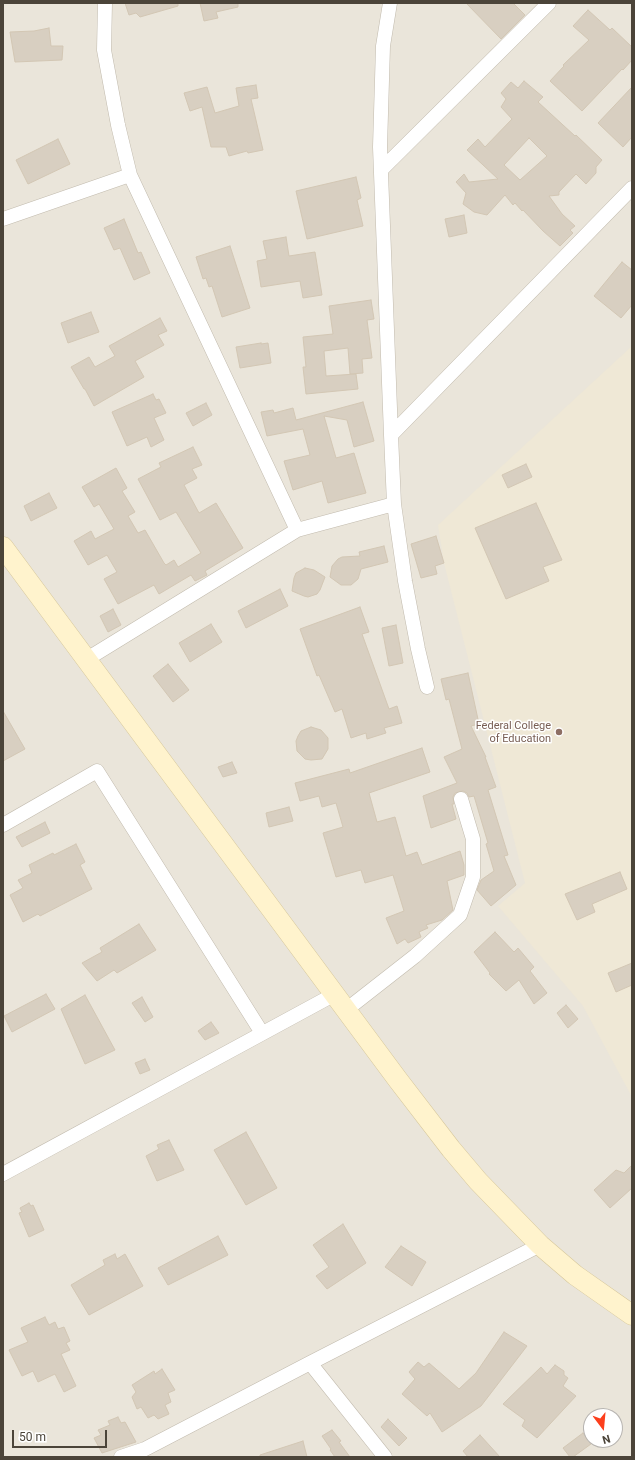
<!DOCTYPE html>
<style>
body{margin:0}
#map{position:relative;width:635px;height:1460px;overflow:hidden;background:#f6f3ec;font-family:Roboto,sans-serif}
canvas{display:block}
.frame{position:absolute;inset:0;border:4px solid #4b4439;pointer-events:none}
.north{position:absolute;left:583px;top:1408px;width:40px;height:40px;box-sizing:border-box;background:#fff;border:1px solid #b7b4b0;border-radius:50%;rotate:164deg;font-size:11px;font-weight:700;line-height:16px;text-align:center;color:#4b4439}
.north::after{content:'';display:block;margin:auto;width:14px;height:18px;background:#fc3f1d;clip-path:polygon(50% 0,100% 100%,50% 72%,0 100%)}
.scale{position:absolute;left:12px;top:1430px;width:95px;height:18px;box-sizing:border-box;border:2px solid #4b4439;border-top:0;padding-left:5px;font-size:12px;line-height:14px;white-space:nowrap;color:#4b4439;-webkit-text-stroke:3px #fff;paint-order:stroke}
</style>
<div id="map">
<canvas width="635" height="1460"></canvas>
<div class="frame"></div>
<div class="north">N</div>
<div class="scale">50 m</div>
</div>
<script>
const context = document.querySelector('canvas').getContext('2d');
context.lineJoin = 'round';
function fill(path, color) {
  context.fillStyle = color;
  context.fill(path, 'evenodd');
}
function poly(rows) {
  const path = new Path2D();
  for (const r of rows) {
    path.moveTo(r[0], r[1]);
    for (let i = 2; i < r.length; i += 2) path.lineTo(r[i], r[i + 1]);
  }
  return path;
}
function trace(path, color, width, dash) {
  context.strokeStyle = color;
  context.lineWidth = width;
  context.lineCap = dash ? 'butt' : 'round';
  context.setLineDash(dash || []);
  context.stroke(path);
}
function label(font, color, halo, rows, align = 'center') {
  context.font = font + ' Roboto,sans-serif';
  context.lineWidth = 3;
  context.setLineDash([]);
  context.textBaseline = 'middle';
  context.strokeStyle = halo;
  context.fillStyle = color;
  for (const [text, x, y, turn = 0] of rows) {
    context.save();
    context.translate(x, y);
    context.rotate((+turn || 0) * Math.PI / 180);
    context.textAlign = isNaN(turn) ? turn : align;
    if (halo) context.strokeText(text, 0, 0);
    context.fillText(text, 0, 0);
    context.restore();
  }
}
fill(poly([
 [3,3,632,3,632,1457,3,1457],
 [591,1416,615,1416,615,1440,591,1440]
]), '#eae5da');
fill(poly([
 [632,346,632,1097,583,1006,498,906,525,883,444,563,438,525]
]), '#efe8d6');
const building = poly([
 [125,3,178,3,178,6,140,17,136,13,129,15,125,3],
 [200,3,238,3,238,7,216,12,218,18,204,21,200,3],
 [466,3,513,3,525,15,501,39,466,3],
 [588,10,610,30,612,28,632,47,632,60,623,70,622,69,582,111,550,81,564,66,563,65,589,40,573,26,588,10],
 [49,28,51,46,63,46,62,60,15,62,10,32,34,31,49,28],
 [524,81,543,97,538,102,575,136,576,135,602,160,596,167,596,173,586,184,576,174,559,192,559,195,549,196,562,214,575,226,570,230,573,233,560,246,543,231,523,210,522,211,515,203,513,205,505,195,487,215,474,212,463,204,466,193,456,182,464,174,469,182,498,179,467,150,478,139,485,147,512,119,501,107,506,99,501,93,511,82,518,88,524,81],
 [529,138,547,156,520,180,504,165,529,138],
 [256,85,258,98,251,99,263,150,248,153,247,151,229,156,226,147,211,147,202,107,190,111,184,93,207,87,215,113,239,106,236,88,256,85],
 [632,87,632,137,623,147,598,123,632,87],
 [58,139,70,164,28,184,16,160,58,139],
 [356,177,361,198,357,200,363,226,307,239,296,191,356,177],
 [464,215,467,233,449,237,445,219,464,215],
 [124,219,138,253,141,252,150,273,134,280,120,248,114,250,104,228,124,219],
 [286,237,289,256,315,252,322,295,303,298,300,281,261,287,257,261,267,259,263,241,286,237],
 [230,246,250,308,222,317,212,286,209,287,206,278,203,279,196,257,230,246],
 [622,262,632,270,632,305,621,318,594,296,622,262],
 [371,300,374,319,367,320,372,358,362,359,363,373,350,374,348,348,324,351,326,376,356,374,358,389,306,394,303,367,306,367,303,337,333,334,329,306,371,300],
 [91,312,99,332,68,343,61,323,91,312],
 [160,318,167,331,158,335,164,345,135,361,144,377,94,406,85,389,84,389,71,367,89,357,95,367,115,356,109,346,160,318],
 [261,343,261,344,268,343,271,363,240,368,236,347,261,343],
 [153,394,156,400,159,399,166,413,154,418,164,440,151,447,147,437,127,446,112,412,153,394],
 [363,402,374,441,354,447,347,420,324,416,336,458,354,453,366,493,328,503,322,481,293,490,284,461,310,455,303,429,267,436,261,412,273,410,274,413,293,408,296,420,363,402],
 [206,403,212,415,193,426,186,413,206,403],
 [193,447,202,465,192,469,197,478,184,485,199,513,216,503,243,548,205,571,207,575,195,581,191,575,159,594,154,585,118,604,104,579,117,572,107,555,88,565,74,541,91,531,95,539,114,529,99,504,94,507,82,487,116,468,127,488,122,491,135,512,128,516,138,533,145,530,164,563,166,565,174,560,178,567,201,553,176,512,160,520,138,479,161,467,159,463,193,447],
 [526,464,532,477,508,488,502,475,526,464],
 [49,493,57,508,31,521,24,506,49,493],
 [536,503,562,560,543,567,549,581,506,599,475,528,536,503],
 [436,536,444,563,435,566,437,574,421,578,411,544,436,536],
 [384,546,388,562,361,569,358,579,351,585,341,585,330,577,332,566,338,559,342,557,360,556,359,552,384,546],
 [305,568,314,570,325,577,320,590,317,594,308,597,304,596,292,591,294,578,296,573,305,568],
 [280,589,288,606,246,628,238,611,280,589],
 [360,607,369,632,362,634,389,709,397,706,402,723,384,728,386,733,367,739,366,733,351,738,342,709,335,712,319,675,317,676,300,629,360,607],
 [113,609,121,625,108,632,100,616,113,609],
 [211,624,222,642,190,662,179,643,211,624],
 [396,625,403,663,389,666,382,628,396,625],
 [168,664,189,690,173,702,153,676,168,664],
 [468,673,479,724,471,726,486,757,485,757,496,787,488,790,508,855,504,856,516,885,491,906,477,890,481,880,494,871,486,844,488,843,474,796,469,797,467,793,463,791,455,793,453,797,454,804,452,804,456,819,431,828,423,796,457,783,444,757,462,749,449,699,446,700,441,679,468,673],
 [3,711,25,749,3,761,3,711],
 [311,727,321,730,328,738,328,749,322,759,311,760,305,759,297,751,296,741,298,736,301,731,311,727],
 [422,748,430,772,369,793,377,822,395,817,406,856,417,852,422,865,460,851,464,865,464,875,447,881,453,910,442,920,426,925,428,928,419,932,421,937,408,943,405,939,397,944,386,918,404,911,393,875,365,883,361,870,336,877,323,833,343,827,336,803,322,807,319,796,300,801,295,783,349,769,350,773,422,748],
 [232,762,237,773,223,777,218,767,232,762],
 [289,807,293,821,269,827,266,813,289,807],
 [45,822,50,833,22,847,16,837,45,822],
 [76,844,85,862,80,865,92,889,40,916,38,914,23,922,10,895,23,888,18,880,32,873,29,865,53,853,54,855,76,844],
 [620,872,627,889,592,904,595,912,577,920,565,894,620,872],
 [139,924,156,950,117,973,114,970,97,981,82,963,102,952,100,948,139,924],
 [495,932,514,952,518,948,534,967,530,971,547,993,534,1004,519,980,506,991,489,974,490,973,474,952,495,932],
 [632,963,632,985,616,992,608,973,632,963],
 [46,994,55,1009,12,1032,4,1016,46,994],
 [85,995,115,1050,85,1064,61,1009,85,995],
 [142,997,153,1017,145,1022,132,1003,142,997],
 [566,1005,578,1019,568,1028,557,1013,566,1005],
 [211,1022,219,1033,205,1040,198,1031,211,1022],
 [145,1059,150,1070,140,1074,135,1063,145,1059],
 [246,1132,277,1188,246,1205,214,1150,246,1132],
 [169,1140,184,1170,157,1181,146,1156,159,1149,157,1145,169,1140],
 [632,1165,632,1188,610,1208,594,1190,616,1170,624,1173,632,1165],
 [29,1203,31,1206,33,1205,44,1230,29,1237,19,1213,22,1212,20,1208,29,1203],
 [343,1224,366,1263,327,1289,316,1276,329,1267,313,1245,343,1224],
 [218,1236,228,1255,168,1285,158,1268,218,1236],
 [401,1246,426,1262,412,1286,385,1267,401,1246],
 [115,1254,117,1259,125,1254,143,1286,89,1315,71,1285,105,1265,103,1260,115,1254],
 [45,1317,49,1325,55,1322,58,1329,64,1327,70,1341,66,1343,70,1350,61,1354,76,1386,64,1392,55,1374,38,1382,33,1371,22,1376,9,1350,28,1342,21,1328,45,1317],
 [504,1332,527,1346,481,1406,442,1432,430,1413,427,1416,402,1394,415,1379,409,1372,418,1362,424,1367,429,1363,459,1389,476,1373,504,1332],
 [555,1365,564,1371,564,1375,568,1378,563,1386,576,1396,537,1438,522,1426,525,1420,503,1404,541,1367,547,1374,555,1365],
 [162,1369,175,1390,168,1393,171,1402,165,1405,169,1414,158,1419,154,1415,148,1418,141,1407,137,1409,132,1397,136,1392,132,1385,154,1371,155,1374,162,1369],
 [118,1417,121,1423,125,1422,136,1442,102,1453,94,1438,101,1435,98,1430,110,1425,108,1421,118,1417],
 [388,1419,407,1438,399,1446,381,1427,388,1419],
 [332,1430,341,1441,339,1442,350,1457,335,1457,330,1450,331,1449,322,1436,332,1430],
 [583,1433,591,1444,573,1457,570,1457,563,1448,583,1433],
 [480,1435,500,1457,468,1457,463,1451,480,1435],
 [303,1441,307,1457,260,1457,260,1455,303,1441]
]);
fill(building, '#d8cfc1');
trace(building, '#d3c7b4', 1);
const minor = poly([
 [105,3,104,50,118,125,130,175,297,530],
 [381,170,549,3],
 [3,219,130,175],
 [391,435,632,188],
 [394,504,405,581,418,649,427,687],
 [87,659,297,530,394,504,391,435,380,147,383,46,390,3],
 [3,825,97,771,262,1033],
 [346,1010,415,956,460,915,473,877,473,839,461,799],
 [3,1174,335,994],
 [310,1363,385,1457],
 [121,1457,145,1449,310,1363,540,1245]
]);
const secondary = poly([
 [3,547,398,1080,451,1149,478,1181,540,1245,575,1275,632,1315]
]);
trace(minor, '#c2bbae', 15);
trace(secondary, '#d6c79b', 21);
trace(minor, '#fff', 14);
trace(secondary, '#fff3cd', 20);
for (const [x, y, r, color] of [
 [559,732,4,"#8d6e63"]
]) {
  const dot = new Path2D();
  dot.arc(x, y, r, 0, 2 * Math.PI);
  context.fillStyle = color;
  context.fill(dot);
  trace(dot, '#fff', 1.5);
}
label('11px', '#785e54', '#fff', [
 ["Federal College",551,726],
 ["of Education",551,739]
], 'right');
</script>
